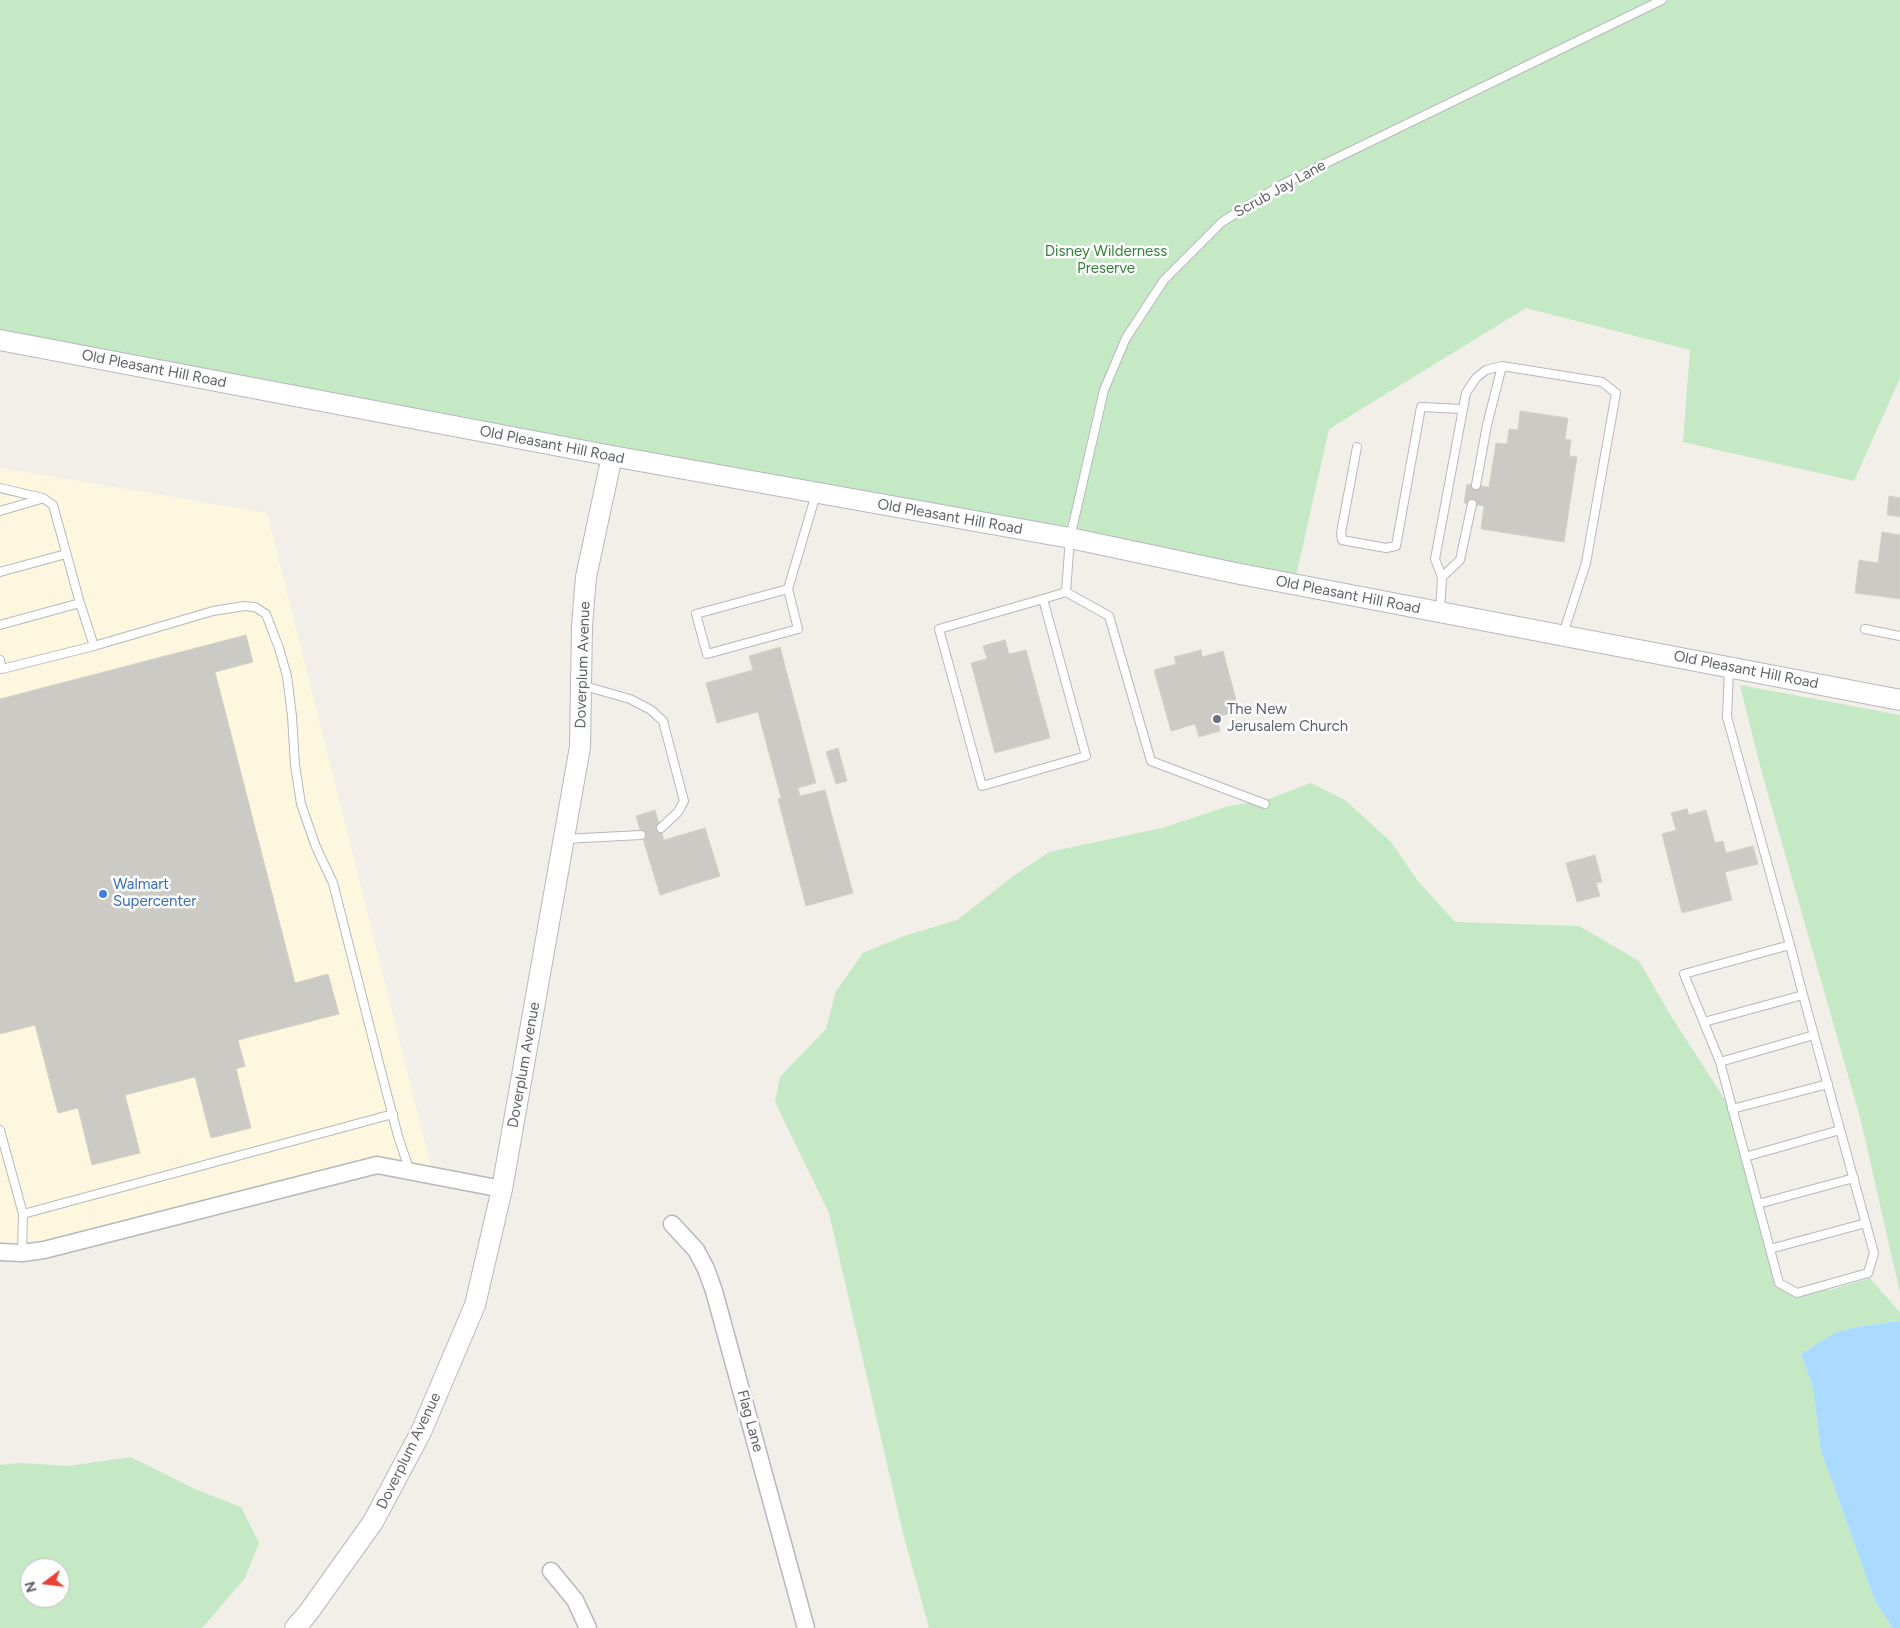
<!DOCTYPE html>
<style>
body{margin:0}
#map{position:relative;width:1900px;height:1628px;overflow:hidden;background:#f1efe8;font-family:Figtree,sans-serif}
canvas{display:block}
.north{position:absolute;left:20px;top:1558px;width:50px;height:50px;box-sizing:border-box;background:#fff;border:1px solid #bfc1c3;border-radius:50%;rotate:255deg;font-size:14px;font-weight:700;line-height:20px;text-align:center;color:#5f6368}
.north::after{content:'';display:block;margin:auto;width:18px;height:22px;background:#ea4335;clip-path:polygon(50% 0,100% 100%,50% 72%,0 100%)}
</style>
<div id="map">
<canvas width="1900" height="1628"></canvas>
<div class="north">N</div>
</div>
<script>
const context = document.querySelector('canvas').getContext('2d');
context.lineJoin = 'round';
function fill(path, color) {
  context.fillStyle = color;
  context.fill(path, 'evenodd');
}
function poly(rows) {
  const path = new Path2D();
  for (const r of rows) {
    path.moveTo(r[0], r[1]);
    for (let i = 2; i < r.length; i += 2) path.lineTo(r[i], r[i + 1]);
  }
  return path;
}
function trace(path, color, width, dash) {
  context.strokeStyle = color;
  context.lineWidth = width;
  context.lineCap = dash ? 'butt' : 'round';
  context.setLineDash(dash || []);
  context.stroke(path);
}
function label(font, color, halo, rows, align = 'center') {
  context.font = font + ' Figtree,sans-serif';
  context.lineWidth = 5;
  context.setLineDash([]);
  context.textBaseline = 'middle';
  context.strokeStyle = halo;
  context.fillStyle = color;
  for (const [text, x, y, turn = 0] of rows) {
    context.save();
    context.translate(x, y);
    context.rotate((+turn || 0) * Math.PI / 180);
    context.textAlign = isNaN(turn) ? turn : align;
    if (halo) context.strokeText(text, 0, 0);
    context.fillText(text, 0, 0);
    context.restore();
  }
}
fill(poly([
 [0,468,267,513,431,1166,375,1157,42,1241,22,1244,0,1242]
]), '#fef7e0');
fill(poly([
 [0,0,1900,0,1900,378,1854,481,1683,442,1690,350,1526,308,1329,429,1296,576,0,330],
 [1740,685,1900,715,1900,1293,1861,1121,1762,773],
 [1311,783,1345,800,1391,842,1418,881,1455,922,1579,926,1639,961,1671,1016,1729,1106,1768,1234,1771,1268,1778,1280,1788,1287,1801,1290,1830,1290,1870,1278,1900,1313,1900,1321,1856,1327,1834,1333,1801,1354,1813,1388,1821,1451,1875,1601,1893,1628,929,1628,903,1533,829,1213,775,1102,780,1077,826,1029,836,991,863,953,904,936,957,920,1012,877,1049,852,1162,828,1229,806,1269,799],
 [131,1457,197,1490,241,1507,259,1543,245,1578,202,1628,0,1628,0,1465,21,1463,69,1466],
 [30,1568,60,1568,60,1598,30,1598]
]), '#c5e8c5');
fill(poly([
 [1900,1321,1900,1628,1893,1628,1875,1601,1821,1451,1813,1388,1801,1354,1834,1333,1856,1327]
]), '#aadaff');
const building = poly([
 [1520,411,1568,418,1565,439,1571,440,1569,456,1577,457,1564,542,1481,529,1484,506,1464,503,1467,484,1489,487,1496,443,1507,444,1509,429,1518,430,1520,411],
 [1889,496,1900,498,1900,517,1887,515,1889,496],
 [1882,532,1900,535,1900,599,1855,593,1859,560,1878,563,1882,532],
 [246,635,253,662,215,672,295,983,328,974,339,1014,238,1040,245,1066,236,1069,251,1128,211,1138,195,1077,125,1095,140,1153,92,1165,78,1108,58,1113,35,1025,0,1034,0,699,246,635],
 [1005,640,1009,654,1026,650,1050,738,995,753,971,663,987,659,983,646,1005,640],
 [780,647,816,783,798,788,800,796,825,790,853,893,806,906,778,799,781,798,758,712,717,723,706,683,753,670,749,656,780,647],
 [1201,650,1202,657,1223,651,1239,711,1217,717,1220,731,1199,737,1195,724,1171,731,1154,670,1176,664,1174,657,1201,650],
 [838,748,847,781,836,784,826,752,838,748],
 [1687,809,1689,815,1706,810,1715,843,1723,841,1726,853,1753,846,1758,864,1725,872,1732,900,1682,913,1662,834,1676,830,1671,813,1687,809],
 [655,810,664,840,705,828,720,876,660,895,636,816,655,810],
 [1595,855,1602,882,1596,883,1600,896,1577,902,1566,863,1595,855]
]);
fill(building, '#cccac5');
trace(building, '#d6d1c6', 1);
const service = poly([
 [1357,447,1341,533,1342,540,1386,548,1396,546,1421,407,1462,409],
 [1476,485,1487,425,1502,366],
 [0,488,43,498,53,505,80,603,0,625],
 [0,511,41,499],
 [0,572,66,554],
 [1442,577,1460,560,1472,504],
 [788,589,696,614,707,654,798,629,788,589,816,494],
 [1066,592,1109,616,1151,761,1265,804],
 [1043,599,1086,756,982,786,939,629,1043,599,1066,592,1070,538,1104,390,1126,338,1164,280,1222,222,1281,185,1662,0],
 [1440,612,1442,577,1435,559,1466,393,1476,378,1486,370,1502,366,1602,382,1616,393,1586,563,1563,634],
 [1865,629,1900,636],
 [94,646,213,611,244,606,255,607,266,614,279,648,287,676,292,716,295,765,301,804,316,847,333,883,380,1067,398,1136,410,1172],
 [0,660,2,669,94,646,80,603],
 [1729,669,1727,717,1790,945,1803,995,1874,1253,1868,1273,1797,1293,1779,1283,1720,1062,1684,974,1790,945],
 [581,685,630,699,651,710,663,721,684,801,678,812,661,828],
 [564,839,641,835],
 [1704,1022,1803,995],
 [1720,1062,1814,1035],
 [1732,1109,1828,1084],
 [0,1130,23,1214,22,1253],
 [1745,1157,1840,1130],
 [1758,1204,1854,1178],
 [23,1214,393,1114],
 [1770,1249,1866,1223]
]);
const minor = poly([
 [672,1224,696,1250,706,1269,714,1291,806,1628],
 [0,1252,22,1253,44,1250,377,1165,502,1189],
 [551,1571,575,1600,588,1628]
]);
const tertiary = poly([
 [0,340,612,456,1070,538,1235,573,1900,700],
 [295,1628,308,1613,373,1522,421,1432,475,1305,502,1189,580,747,582,626,586,577,612,456]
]);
trace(service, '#b5b8bc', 10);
trace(minor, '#b5b8bc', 19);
trace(tertiary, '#b5b8bc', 22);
trace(service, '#fff', 8);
trace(minor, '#fff', 16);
trace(tertiary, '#fff', 20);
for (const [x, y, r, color] of [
 [1217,719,5,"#6b7280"],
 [103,894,5,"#3f7fe0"]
]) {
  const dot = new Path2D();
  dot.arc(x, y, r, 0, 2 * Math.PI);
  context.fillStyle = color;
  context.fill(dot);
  trace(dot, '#fff', 2);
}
label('15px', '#5f6368', '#fff', [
 ["Scrub Jay Lane",1280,189,-29],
 ["Old Pleasant Hill Road",154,369,11],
 ["Old Pleasant Hill Road",552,445,11],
 ["Old Pleasant Hill Road",950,517,10],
 ["Old Pleasant Hill Road",1348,595,11],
 ["Doverplum Avenue",583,665,-88],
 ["Old Pleasant Hill Road",1746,670,11],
 ["Doverplum Avenue",524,1065,-80],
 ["Flag Lane",750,1421,75],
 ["Doverplum Avenue",409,1451,-64]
]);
label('15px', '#348238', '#fff', [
 ["Disney Wilderness",1106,252],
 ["Preserve",1106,269]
]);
label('15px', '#5b616d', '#fff', [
 ["The New",1227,710],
 ["Jerusalem Church",1227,727]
], 'left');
label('15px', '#366cbe', '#fff', [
 ["Walmart",113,885],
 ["Supercenter",113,902]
], 'left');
</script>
